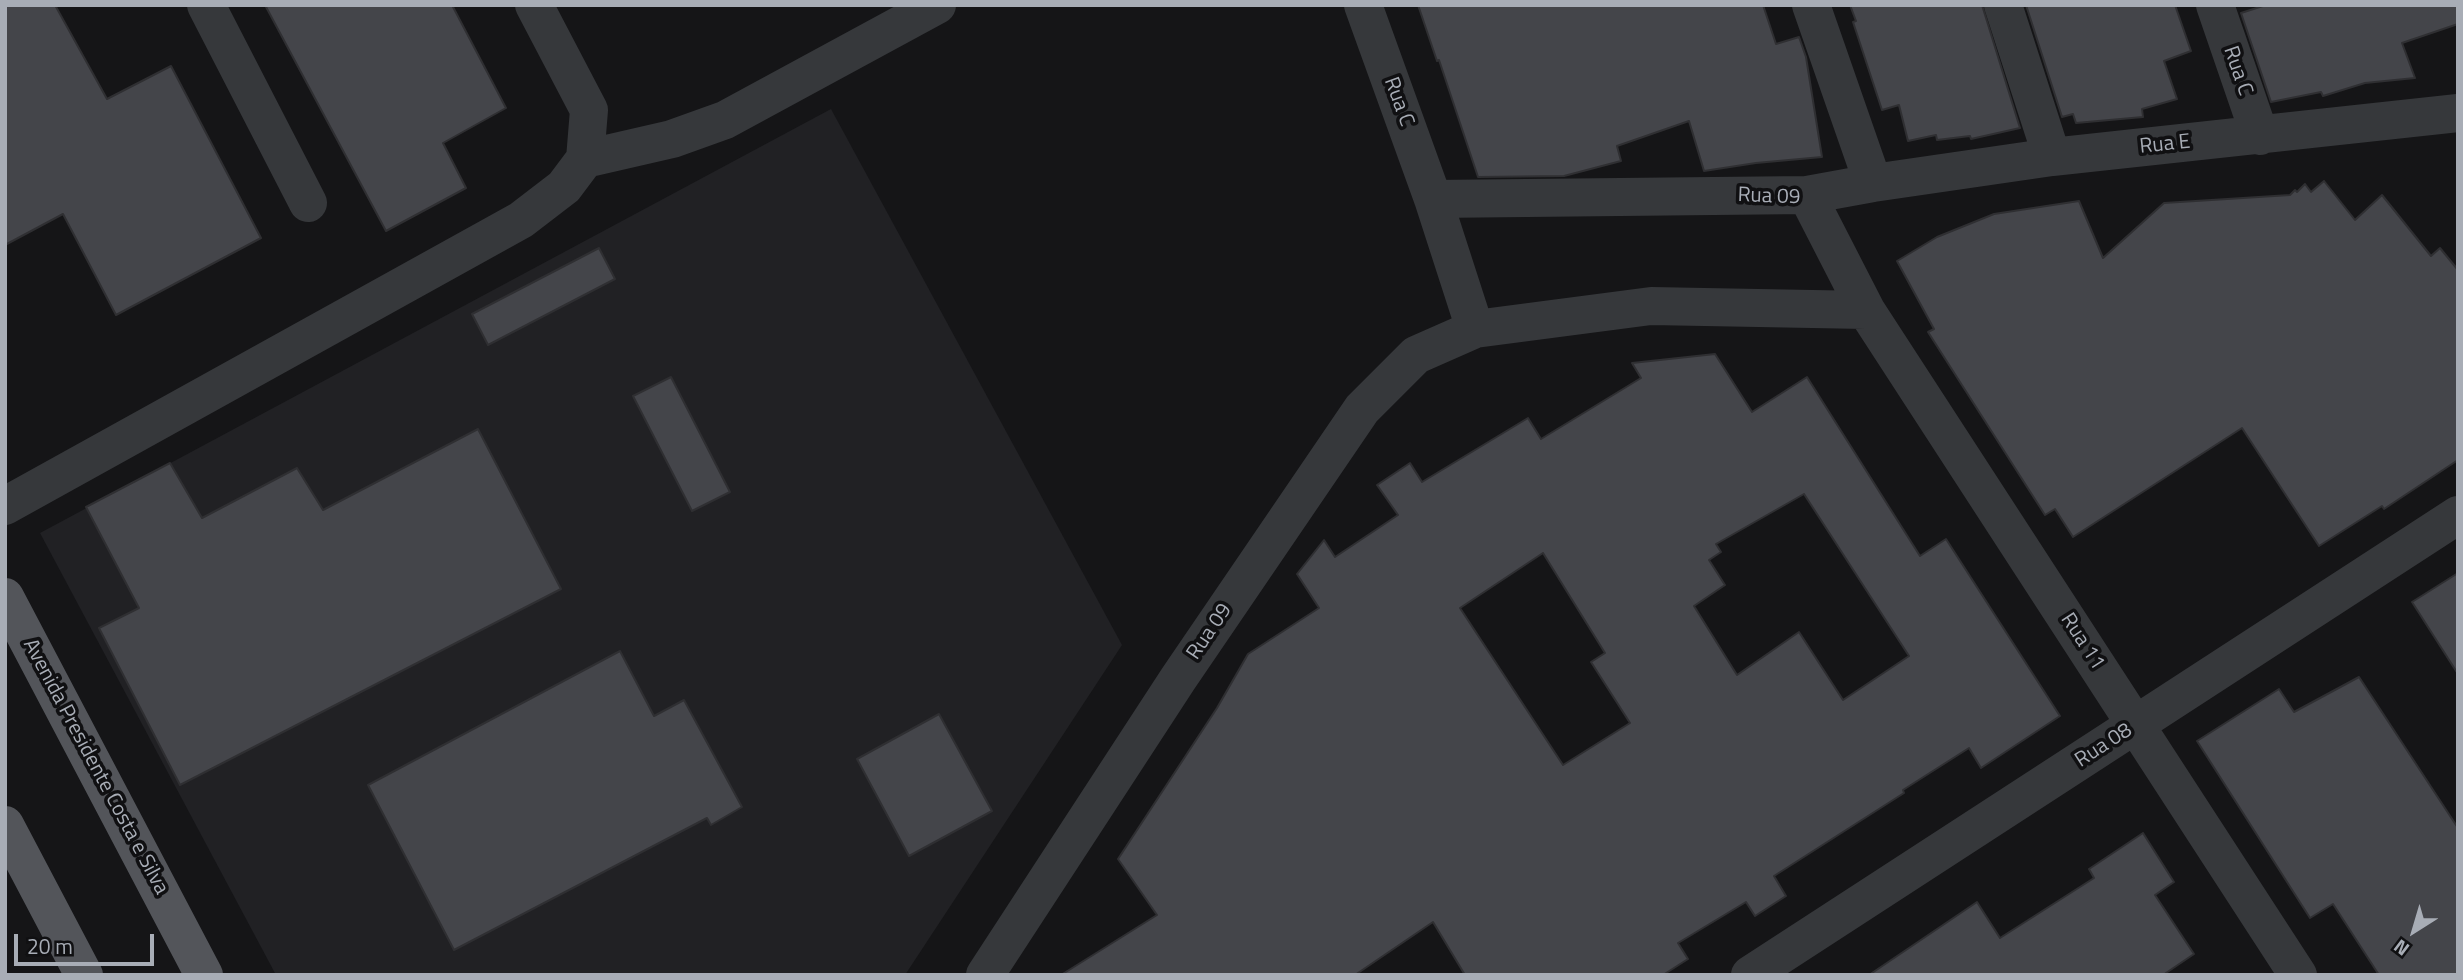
<!DOCTYPE html>
<style>
body{margin:0}
#map{position:relative;width:2463px;height:980px;overflow:hidden;background:#151517;font-family:"Titillium Web",sans-serif}
canvas{display:block}
.frame{position:absolute;inset:0;border:7px solid #a8adb6;pointer-events:none}
.north{position:absolute;left:2379px;top:896px;width:70px;height:70px;-webkit-text-stroke:5px #101012;paint-order:stroke;rotate:217deg;font-size:19px;font-weight:700;line-height:28px;text-align:center;color:#a8adb6}
.north::after{content:'';display:block;margin:auto;width:24px;height:32px;background:#a8adb6;clip-path:polygon(50% 0,100% 100%,50% 72%,0 100%)}
.scale{position:absolute;left:14px;top:934px;width:140px;height:32px;box-sizing:border-box;border:4px solid #a8adb6;border-top:0;padding-left:9px;font-size:21px;line-height:24px;white-space:nowrap;color:#a8adb6;-webkit-text-stroke:5px #101012;paint-order:stroke}
</style>
<div id="map">
<canvas width="2463" height="980"></canvas>
<div class="frame"></div>
<div class="north">N</div>
<div class="scale">20 m</div>
</div>
<script>
const context = document.querySelector('canvas').getContext('2d');
context.lineJoin = 'round';
function fill(path, color) {
  context.fillStyle = color;
  context.fill(path, 'evenodd');
}
function poly(rows) {
  const path = new Path2D();
  for (const r of rows) {
    path.moveTo(r[0], r[1]);
    for (let i = 2; i < r.length; i += 2) path.lineTo(r[i], r[i + 1]);
  }
  return path;
}
function trace(path, color, width, dash) {
  context.strokeStyle = color;
  context.lineWidth = width;
  context.lineCap = dash ? 'butt' : 'round';
  context.setLineDash(dash || []);
  context.stroke(path);
}
function label(font, color, halo, rows, align = 'center') {
  context.font = font + ' "Titillium Web",sans-serif';
  context.lineWidth = 7;
  context.setLineDash([]);
  context.textBaseline = 'middle';
  context.strokeStyle = halo;
  context.fillStyle = color;
  for (const [text, x, y, turn = 0] of rows) {
    context.save();
    context.translate(x, y);
    context.rotate((+turn || 0) * Math.PI / 180);
    context.textAlign = isNaN(turn) ? turn : align;
    if (halo) context.strokeText(text, 0, 0);
    context.fillText(text, 0, 0);
    context.restore();
  }
}
fill(poly([
 [831,109,1122,645,905,975,276,975,40,533]
]), '#212124');
const building = poly([
 [5,5,55,5,107,99,171,66,261,238,116,315,63,214,5,245,5,5],
 [265,5,452,5,506,108,443,143,466,188,386,231,265,5],
 [1418,5,1763,5,1776,44,1799,37,1806,57,1822,157,1756,163,1704,171,1689,121,1617,146,1621,161,1564,176,1478,177,1439,60,1437,61,1418,5],
 [1850,5,1982,5,2020,128,1971,139,1970,136,1937,140,1936,135,1908,141,1899,105,1882,110,1853,22,1856,21,1850,5],
 [2026,5,2175,5,2191,51,2164,61,2177,99,2142,109,2143,117,2076,123,2073,114,2062,117,2026,5],
 [2266,5,2458,5,2458,24,2402,43,2415,78,2365,83,2323,96,2321,92,2271,102,2241,13,2266,5],
 [2324,181,2355,220,2382,195,2431,256,2440,248,2458,270,2458,460,2384,509,2382,506,2319,546,2242,428,2073,537,2055,509,2045,515,1928,332,1934,329,1897,261,1937,237,1994,214,2079,201,2103,258,2164,203,2290,195,2295,190,2297,192,2305,184,2311,192,2324,181],
 [599,248,615,279,488,345,472,314,599,248],
 [1715,354,1752,412,1807,377,1920,556,1946,539,2060,716,1981,768,1969,748,1903,790,1904,793,1774,876,1786,896,1755,916,1746,902,1678,943,1688,959,1663,975,1465,975,1433,922,1355,975,1061,975,1157,915,1118,859,1217,708,1248,654,1319,608,1297,574,1324,540,1335,557,1398,515,1377,485,1410,463,1422,482,1528,418,1541,439,1641,378,1632,363,1715,354],
 [1804,494,1909,656,1843,700,1799,632,1737,675,1694,606,1725,585,1709,560,1721,552,1716,544,1804,494],
 [1543,553,1605,653,1591,662,1630,723,1563,765,1460,608,1543,553],
 [671,377,730,492,692,511,633,396,671,377],
 [478,429,561,589,180,785,99,628,139,608,86,507,170,463,202,518,297,468,323,510,478,429],
 [2458,573,2458,674,2412,602,2458,573],
 [620,651,654,716,684,700,742,807,711,825,707,818,454,950,368,785,620,651],
 [2359,677,2458,828,2458,975,2379,975,2333,904,2310,918,2197,741,2279,689,2294,712,2359,677],
 [939,714,992,811,909,856,857,759,939,714],
 [2143,833,2174,882,2155,895,2194,954,2163,975,1869,975,1977,902,2000,938,2094,878,2089,869,2143,833]
]);
fill(building, '#44454a');
trace(building, '#2f2f32', 2);
trace(poly([
 [206,5,308,203],
 [1363,5,1433,199,1475,329],
 [1811,5,1873,183],
 [2003,5,2052,157],
 [2215,5,2260,136],
 [585,159,672,139,725,120,937,5],
 [1807,195,1866,310,2298,975],
 [1433,199,1807,195,1873,183,2052,157,2458,113],
 [5,506,521,220,564,187,585,159,589,110,534,5],
 [985,975,1178,679,1362,409,1416,355,1475,329,1651,306,1866,310],
 [1750,975,2458,515]
]), '#36383b', 38);
trace(poly([
 [5,597,204,975],
 [5,825,84,975]
]), '#53555a', 38);
label('21px', '#a8adb6', '#101012', [
 ["Rua C",2237,71,71],
 ["Rua C",1398,102,70],
 ["Rua E",2165,145,-6],
 ["Rua 09",1769,197,2],
 ["Rua 09",1210,632,-56],
 ["Rua 11",2082,642,57],
 ["Rua 08",2104,746,-33],
 ["Avenida Presidente Costa e Silva",95,767,62]
]);
</script>
